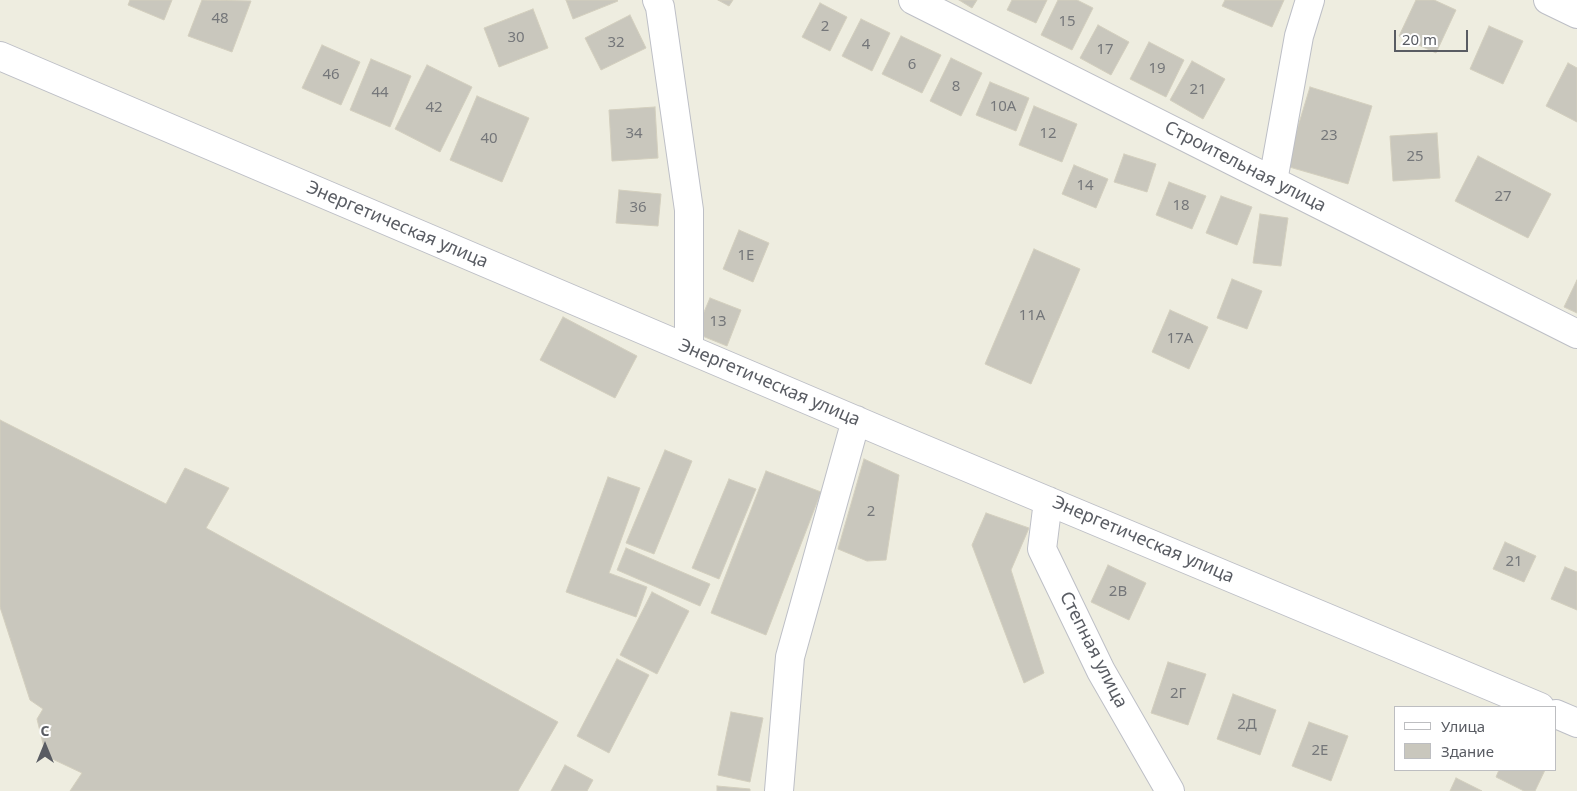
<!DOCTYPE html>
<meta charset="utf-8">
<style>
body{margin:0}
#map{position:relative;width:1577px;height:791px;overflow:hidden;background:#eeede0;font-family:"Noto Sans",sans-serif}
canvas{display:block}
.legend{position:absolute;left:1394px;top:706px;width:162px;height:65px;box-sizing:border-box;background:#fff;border:1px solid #bdbec1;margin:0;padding:6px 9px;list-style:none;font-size:15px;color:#595c63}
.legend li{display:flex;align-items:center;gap:10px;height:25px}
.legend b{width:25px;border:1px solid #bdbec1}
.north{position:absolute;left:20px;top:721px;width:50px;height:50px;-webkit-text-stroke:4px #fff;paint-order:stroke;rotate:0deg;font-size:14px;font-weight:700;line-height:20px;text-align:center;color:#595c63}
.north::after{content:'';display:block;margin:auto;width:18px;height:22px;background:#595c63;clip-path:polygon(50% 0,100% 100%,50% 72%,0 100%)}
.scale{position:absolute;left:1394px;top:30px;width:74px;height:22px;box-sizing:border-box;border:2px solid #595c63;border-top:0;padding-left:6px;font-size:15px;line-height:18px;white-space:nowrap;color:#595c63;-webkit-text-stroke:4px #fff;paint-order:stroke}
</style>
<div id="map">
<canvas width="1577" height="791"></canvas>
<ul class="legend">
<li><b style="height:6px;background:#fff"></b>Улица</li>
<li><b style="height:14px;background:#c9c7bd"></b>Здание</li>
</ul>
<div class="north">С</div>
<div class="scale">20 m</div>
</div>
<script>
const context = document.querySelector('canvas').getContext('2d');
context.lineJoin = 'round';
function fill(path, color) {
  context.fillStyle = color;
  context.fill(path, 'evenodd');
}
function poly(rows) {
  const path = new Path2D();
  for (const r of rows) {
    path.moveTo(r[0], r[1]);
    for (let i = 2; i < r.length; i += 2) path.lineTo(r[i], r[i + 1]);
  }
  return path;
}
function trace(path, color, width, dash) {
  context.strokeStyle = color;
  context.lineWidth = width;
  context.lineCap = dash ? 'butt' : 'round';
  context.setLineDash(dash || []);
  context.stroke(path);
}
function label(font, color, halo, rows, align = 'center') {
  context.font = font + ' "Noto Sans",sans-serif';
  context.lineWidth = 4;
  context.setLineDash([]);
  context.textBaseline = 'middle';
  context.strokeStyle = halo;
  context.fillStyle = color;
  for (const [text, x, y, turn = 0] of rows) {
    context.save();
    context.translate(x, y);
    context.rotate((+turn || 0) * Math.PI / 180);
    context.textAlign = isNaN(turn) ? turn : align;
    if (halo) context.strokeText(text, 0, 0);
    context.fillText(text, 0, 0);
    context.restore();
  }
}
const building = poly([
 [130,0,172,0,164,20,128,5,130,0],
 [202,0,251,1,232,52,188,36,202,0],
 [566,0,617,0,618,1,573,19,566,0],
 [718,0,733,0,729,6,718,0],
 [959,0,977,0,972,8,959,0],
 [1012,0,1047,0,1036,23,1007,10,1012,0],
 [1058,0,1077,0,1093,8,1072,50,1041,35,1058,0],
 [1225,0,1284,0,1272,27,1222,6,1225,0],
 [1416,0,1434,0,1456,10,1436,53,1399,36,1416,0],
 [820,3,847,17,830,51,802,37,820,3],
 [533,9,548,48,499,67,484,28,533,9],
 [630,15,646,48,601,70,585,38,630,15],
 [861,19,890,33,872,71,842,56,861,19],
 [1098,25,1129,42,1111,75,1080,58,1098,25],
 [1489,26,1523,41,1503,84,1470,69,1489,26],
 [901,36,941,55,922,93,882,74,901,36],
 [1149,42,1184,60,1166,97,1130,79,1149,42],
 [322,45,360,62,341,105,302,88,322,45],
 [951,58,982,73,961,116,930,101,951,58],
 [371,59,411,76,390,127,350,110,371,59],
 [1192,61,1225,79,1203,119,1170,100,1192,61],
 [1568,63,1577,68,1577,122,1546,106,1568,63],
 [427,65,472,87,440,152,395,129,427,65],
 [990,82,1029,98,1016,131,976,115,990,82],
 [1310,87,1372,106,1348,184,1286,166,1310,87],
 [477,96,529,118,502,182,450,160,477,96],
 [1034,106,1077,124,1062,162,1019,145,1034,106],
 [655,107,658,158,612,161,609,110,655,107],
 [1437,133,1440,178,1393,181,1390,136,1437,133],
 [1124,154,1156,164,1147,192,1114,182,1124,154],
 [1478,156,1551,194,1528,238,1455,201,1478,156],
 [1074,165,1108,179,1096,208,1062,194,1074,165],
 [1169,182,1206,196,1192,229,1156,215,1169,182],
 [619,190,661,194,658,226,616,223,619,190],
 [1221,196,1252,207,1237,245,1206,233,1221,196],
 [1260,214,1288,218,1281,266,1253,263,1260,214],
 [739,230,769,243,753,282,723,269,739,230],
 [1034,249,1080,269,1031,384,985,364,1034,249],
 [1232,279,1262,291,1247,329,1217,318,1232,279],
 [1577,280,1577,313,1564,307,1577,280],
 [710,298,741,310,727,346,695,333,710,298],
 [1170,310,1208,327,1189,369,1152,352,1170,310],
 [563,317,637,356,615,398,540,360,563,317],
 [0,420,166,504,185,468,229,488,206,528,558,722,518,791,70,791,82,773,46,756,37,719,43,709,30,700,0,607,0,420],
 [665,450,692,461,654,554,626,543,665,450],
 [864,459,899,475,886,560,867,561,838,549,864,459],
 [766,471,821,492,766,635,711,613,766,471],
 [608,477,640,488,609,573,647,587,636,617,566,592,608,477],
 [729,479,756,489,719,579,692,568,729,479],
 [986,513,1029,528,1011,570,1044,673,1024,683,972,545,986,513],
 [1505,542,1536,556,1524,582,1493,569,1505,542],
 [626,548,710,584,700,606,617,570,626,548],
 [1108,565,1146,583,1129,620,1091,602,1108,565],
 [1565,567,1577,572,1577,610,1551,599,1565,567],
 [652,592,689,611,657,674,620,655,652,592],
 [617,659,649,675,609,753,577,736,617,659],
 [1168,662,1206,674,1188,725,1151,713,1168,662],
 [1233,694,1276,710,1260,755,1217,739,1233,694],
 [731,712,763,718,750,782,718,775,731,712],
 [1309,722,1348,736,1331,781,1292,766,1309,722],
 [565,765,593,780,587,791,551,791,565,765],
 [1499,770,1545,770,1535,791,1524,791,1496,777,1499,770],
 [1456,778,1482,791,1450,791,1456,778],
 [717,786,750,789,750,791,717,791,717,786]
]);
fill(building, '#c9c7bd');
trace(building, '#d3cfbe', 1);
const minor = poly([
 [657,0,660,7,689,210,689,349],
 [913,0,1577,334],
 [1548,0,1577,14],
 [0,56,902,440,1540,707],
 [1273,181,1299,36,1310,0],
 [1048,501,1042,549,1101,671,1170,791],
 [1556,714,1577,723],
 [779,791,790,657,856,420]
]);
trace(minor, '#bdbfc6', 30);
trace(minor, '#fff', 28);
label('15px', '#75777a', null, [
 ["48",220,19],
 ["15",1067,22],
 ["2",825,27],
 ["30",516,38],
 ["32",616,43],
 ["4",866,45],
 ["17",1105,50],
 ["6",912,65],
 ["19",1157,69],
 ["46",331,75],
 ["8",956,87],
 ["21",1198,90],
 ["44",380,93],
 ["10А",1003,107],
 ["42",434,108],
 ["34",634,134],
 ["12",1048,134],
 ["23",1329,136],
 ["40",489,139],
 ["25",1415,157],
 ["14",1085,186],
 ["27",1503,197],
 ["18",1181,206],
 ["36",638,208],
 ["1Е",746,256],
 ["11А",1032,316],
 ["1З",718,322],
 ["17А",1180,339],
 ["2",871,512],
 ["21",1514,562],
 ["2В",1118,592],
 ["2Г",1178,694],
 ["2Д",1247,725],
 ["2Е",1320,751]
]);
label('18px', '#595c63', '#fff', [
 ["Строительная улица",1245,167,27],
 ["Энергетическая улица",397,225,23],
 ["Энергетическая улица",769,383,23],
 ["Энергетическая улица",1143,540,23],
 ["Степная улица",1093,650,63]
]);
</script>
